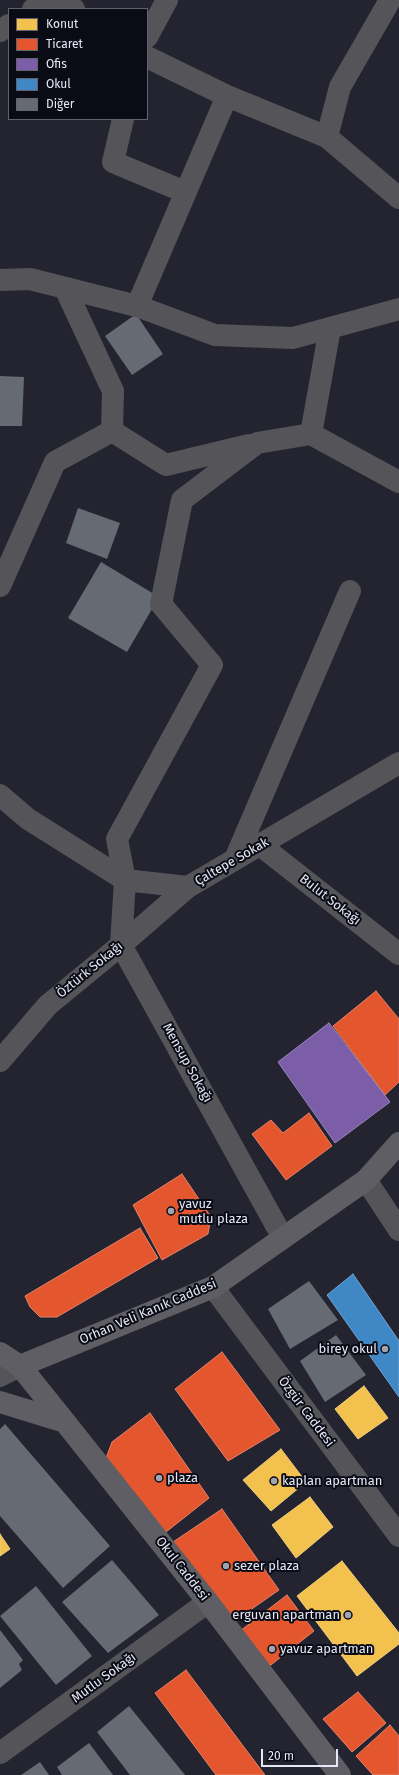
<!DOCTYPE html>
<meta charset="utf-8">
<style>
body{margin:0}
#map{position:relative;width:399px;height:1775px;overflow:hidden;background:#23242f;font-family:"Fira Sans",sans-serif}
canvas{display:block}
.legend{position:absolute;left:8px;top:8px;width:140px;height:112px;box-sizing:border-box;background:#0a0b14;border:1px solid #61636e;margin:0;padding:5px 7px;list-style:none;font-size:12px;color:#e4e7f5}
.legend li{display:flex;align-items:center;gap:8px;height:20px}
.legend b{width:20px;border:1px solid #61636e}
.scale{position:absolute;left:261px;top:1749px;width:77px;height:18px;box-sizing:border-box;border:2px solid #e4e7f5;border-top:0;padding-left:5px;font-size:12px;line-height:14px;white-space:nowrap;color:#e4e7f5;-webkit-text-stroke:3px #0a0b14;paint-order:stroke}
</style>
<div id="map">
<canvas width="399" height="1775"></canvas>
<ul class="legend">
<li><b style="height:11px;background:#f2c14e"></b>Konut</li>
<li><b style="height:11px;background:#e4572e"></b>Ticaret</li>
<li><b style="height:11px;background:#7b5ea7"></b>Ofis</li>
<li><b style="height:11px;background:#3f88c5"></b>Okul</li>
<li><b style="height:11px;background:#666a73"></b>Diğer</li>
</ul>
<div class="scale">20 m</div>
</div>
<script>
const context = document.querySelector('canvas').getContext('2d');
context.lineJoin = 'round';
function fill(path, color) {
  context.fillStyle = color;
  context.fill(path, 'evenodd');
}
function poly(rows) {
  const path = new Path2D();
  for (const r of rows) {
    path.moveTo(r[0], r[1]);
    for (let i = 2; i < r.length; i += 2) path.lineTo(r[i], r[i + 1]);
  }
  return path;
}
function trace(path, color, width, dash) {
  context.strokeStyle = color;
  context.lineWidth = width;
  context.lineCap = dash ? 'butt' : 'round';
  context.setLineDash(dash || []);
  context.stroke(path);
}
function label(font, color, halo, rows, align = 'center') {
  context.font = font + ' "Fira Sans",sans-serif';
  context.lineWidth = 4;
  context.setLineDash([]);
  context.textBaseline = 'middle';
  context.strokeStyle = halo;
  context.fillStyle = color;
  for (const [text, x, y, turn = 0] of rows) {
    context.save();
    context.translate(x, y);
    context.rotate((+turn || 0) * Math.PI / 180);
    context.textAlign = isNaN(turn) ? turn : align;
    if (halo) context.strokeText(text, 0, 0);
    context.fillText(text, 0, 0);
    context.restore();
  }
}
const homes = poly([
 [364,1386,388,1418,358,1439,335,1409,364,1386],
 [281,1449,306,1482,271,1511,243,1480,281,1449],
 [310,1497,333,1527,296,1558,272,1525,310,1497],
 [0,1534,10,1549,0,1556,0,1534],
 [342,1561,399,1633,399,1644,357,1676,297,1596,342,1561]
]);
fill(homes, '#f2c14e');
trace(homes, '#eecc80', 1);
const shops = poly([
 [376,991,399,1019,399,1082,385,1095,333,1026,376,991],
 [309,1113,332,1146,286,1180,252,1134,271,1120,283,1133,309,1113],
 [182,1174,211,1217,208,1234,162,1260,133,1205,182,1174],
 [140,1228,158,1258,57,1317,40,1317,30,1307,25,1296,140,1228],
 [222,1352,280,1430,228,1461,175,1389,222,1352],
 [150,1413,209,1498,166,1532,106,1458,112,1442,150,1413],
 [222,1509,279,1590,233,1622,173,1542,222,1509],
 [287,1595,314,1631,267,1668,240,1631,287,1595],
 [186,1670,265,1775,216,1775,155,1693,186,1670],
 [358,1692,386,1723,352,1752,323,1719,358,1692],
 [390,1725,399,1736,399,1775,373,1775,356,1756,390,1725]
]);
fill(shops, '#e4572e');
trace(shops, '#e4826a', 1);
const offices = poly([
 [329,1023,390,1102,335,1143,278,1062,329,1023]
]);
fill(offices, '#7b5ea7');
trace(offices, '#9a87be', 1);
const schools = poly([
 [353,1274,399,1341,399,1397,327,1295,353,1274]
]);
fill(schools, '#3f88c5');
trace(schools, '#70a4d3', 1);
fill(poly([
 [136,314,163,354,132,375,105,336],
 [0,376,24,377,22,426,0,426],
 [78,508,120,523,107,559,66,543],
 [101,562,159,597,127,652,68,618],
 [309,1281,338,1320,290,1349,268,1309],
 [336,1335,366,1375,325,1402,300,1361],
 [5,1424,110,1546,63,1588,0,1516,0,1429],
 [112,1560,159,1615,108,1653,62,1602],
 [36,1586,92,1656,56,1685,0,1616],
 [0,1630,23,1660,19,1664,22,1670,0,1688],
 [129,1706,185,1775,130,1775,97,1732],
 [89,1743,113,1775,62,1775,57,1767],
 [40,1762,49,1775,21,1775]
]), '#666a73');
trace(poly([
 [61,0,74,9],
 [33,9,47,0],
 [0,31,9,25],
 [147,37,167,0],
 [147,57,227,96,327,137,399,198],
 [123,119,113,162,185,192],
 [327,137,340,87,390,0],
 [0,280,30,279,137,306,215,335,293,338,399,309],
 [137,306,227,96],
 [112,431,166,465,249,445],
 [311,434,330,328],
 [0,586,55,462,112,431,113,391,65,288],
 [0,795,28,819,125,880,188,887,399,763],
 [260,845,399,954],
 [235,859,350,591],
 [0,1061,48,1005,121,945,188,887],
 [366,1180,399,1230],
 [283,1238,121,945,125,880,117,839,212,665,161,604,182,500,257,443,311,434,399,482],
 [213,1287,399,1536],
 [0,1753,208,1602]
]), '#555459', 22);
trace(poly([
 [0,1376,20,1366]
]), '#555459', 22);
trace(poly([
 [0,1353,20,1366,65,1422,208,1602,340,1775],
 [20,1366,213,1287,366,1180,399,1143],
 [0,1402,65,1422]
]), '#5f5e64', 22);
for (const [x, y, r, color] of [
 [171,1211,4,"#a0a3b0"],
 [385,1349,4,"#a0a3b0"],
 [159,1478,4,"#a0a3b0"],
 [274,1481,4,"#a0a3b0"],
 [226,1566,4,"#a0a3b0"],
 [348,1615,4,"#a0a3b0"],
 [272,1649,4,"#a0a3b0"]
]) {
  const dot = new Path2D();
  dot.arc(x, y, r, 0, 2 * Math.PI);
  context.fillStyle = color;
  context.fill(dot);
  trace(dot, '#0a0b14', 1.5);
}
label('13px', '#e4e7f5', '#0a0b14', [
 ["Çaltepe Sokak",232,862,-30],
 ["Bulut Sokağı",330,900,38],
 ["Öztürk Sokağı",90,970,-39],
 ["Mensup Sokağı",187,1063,61],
 ["Orhan Veli Kanık Caddesi",148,1312,-23],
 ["Özgür Caddesi",306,1412,53],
 ["Okul Caddesi",182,1569,52],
 ["Mutlu Sokağı",104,1678,-36]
]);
label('13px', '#e4e7f5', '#0a0b14', [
 ["yavuz",179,1204],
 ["mutlu plaza",179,1219],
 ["birey okul",377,1349,"right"],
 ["plaza",167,1478],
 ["kaplan apartman",282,1481],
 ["sezer plaza",234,1566],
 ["erguvan apartman",340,1615,"right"],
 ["yavuz apartman",280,1649]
], 'left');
</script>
